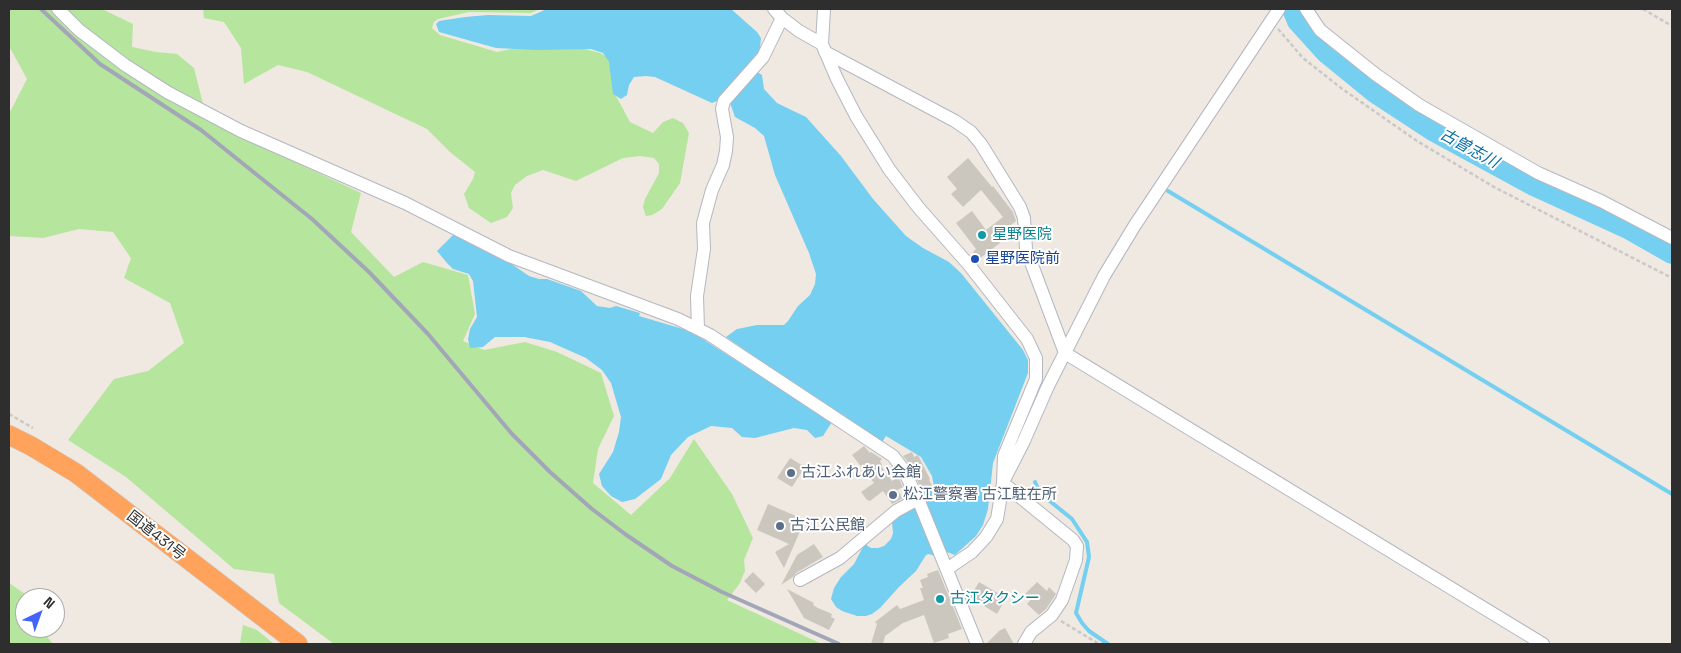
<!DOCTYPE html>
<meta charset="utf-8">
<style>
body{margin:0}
#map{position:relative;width:1681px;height:653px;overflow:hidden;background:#efe9e1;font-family:"Space Grotesk",sans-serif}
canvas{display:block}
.frame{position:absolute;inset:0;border:10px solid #2e2e2e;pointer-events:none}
.north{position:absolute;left:15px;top:588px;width:50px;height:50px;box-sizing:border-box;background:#fff;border:1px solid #ababab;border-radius:50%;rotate:42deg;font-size:14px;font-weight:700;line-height:20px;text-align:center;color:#2e2e2e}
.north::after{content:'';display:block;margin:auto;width:18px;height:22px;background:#4264fb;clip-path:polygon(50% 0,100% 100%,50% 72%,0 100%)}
</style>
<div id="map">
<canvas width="1681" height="653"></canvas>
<div class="frame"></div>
<div class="north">N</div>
</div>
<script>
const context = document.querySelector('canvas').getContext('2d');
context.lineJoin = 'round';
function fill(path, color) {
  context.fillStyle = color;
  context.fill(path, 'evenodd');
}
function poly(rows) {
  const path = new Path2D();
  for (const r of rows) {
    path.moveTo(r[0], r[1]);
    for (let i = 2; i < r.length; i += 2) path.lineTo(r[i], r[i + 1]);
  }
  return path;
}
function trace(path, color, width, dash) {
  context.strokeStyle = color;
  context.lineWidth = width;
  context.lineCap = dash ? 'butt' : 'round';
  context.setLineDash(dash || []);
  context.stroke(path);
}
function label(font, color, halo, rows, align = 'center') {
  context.font = font + ' "Space Grotesk","Noto Sans JP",sans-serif';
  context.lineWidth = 4;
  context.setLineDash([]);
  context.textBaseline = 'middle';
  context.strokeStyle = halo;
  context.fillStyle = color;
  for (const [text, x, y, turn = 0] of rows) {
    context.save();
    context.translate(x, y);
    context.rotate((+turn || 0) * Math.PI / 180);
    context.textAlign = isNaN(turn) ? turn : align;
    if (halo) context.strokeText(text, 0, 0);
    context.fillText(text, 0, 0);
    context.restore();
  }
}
fill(poly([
 [9,9,102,9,133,24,132,47,156,52,177,54,194,68,206,116,248,140,361,193,351,232,394,277,423,262,468,275,475,314,463,341,484,350,525,342,557,352,601,373,614,416,598,449,593,483,631,515,670,478,694,439,732,494,753,538,744,560,745,571,740,583,727,600,822,644,334,644,279,603,274,574,234,569,126,477,68,440,114,379,148,371,184,343,170,303,124,278,131,258,113,232,79,229,43,238,9,236,9,114,27,79,9,46],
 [203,9,540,9,531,13,469,12,438,19,434,22,432,28,440,35,497,52,524,46,573,46,600,53,609,58,615,94,630,122,653,133,663,122,673,118,683,123,689,133,680,183,662,209,652,215,646,216,643,207,645,199,659,173,659,164,654,158,640,156,623,158,576,181,543,170,527,176,515,185,511,193,513,208,507,217,491,223,469,208,464,194,473,179,475,172,450,152,427,129,307,72,278,65,244,84,241,48,224,22,204,18],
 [9,583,25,594,27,598,25,598,25,628,40,628,53,644,9,644],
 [243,625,257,630,274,644,240,644]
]), '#b6e59e');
fill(poly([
 [547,9,731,9,757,32,761,38,760,48,756,57,741,76,717,101,712,103,655,77,646,76,634,77,629,85,627,95,621,99,613,94,609,62,603,53,591,49,537,50,496,48,439,32,436,24,439,21,465,17,488,15,531,16],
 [754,70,762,75,764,89,777,103,806,117,841,156,873,199,906,236,923,248,949,262,961,273,1023,350,1028,360,1028,373,993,463,988,509,983,525,976,536,955,555,944,551,921,494,934,487,932,476,921,457,886,436,881,444,726,337,737,329,757,325,784,325,788,321,798,306,810,295,815,284,816,274,809,253,775,175,764,136,755,128,735,117,729,100],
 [454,234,513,265,529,276,539,279,547,279,581,291,597,306,610,308,616,306,640,313,639,316,683,329,684,327,832,422,823,436,815,438,807,430,794,428,755,438,742,437,732,428,711,426,688,437,671,455,661,479,635,499,622,502,611,496,602,486,599,474,613,452,619,432,621,417,611,383,602,370,586,358,550,342,524,337,495,337,483,347,470,348,468,339,470,329,477,317,473,281,469,274,453,269,447,263,437,251],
 [918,506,938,557,929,554,926,555,916,571,899,587,880,608,872,614,866,616,857,616,842,611,836,607,831,599,834,588,841,577,854,564,864,545,865,544,871,548,878,548,884,546,891,539,893,533,892,522,907,508]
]), '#75cff0');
trace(poly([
 [1168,191,1672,494],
 [1035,482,1040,493,1072,519,1087,542,1089,557,1076,613,1082,623,1089,631,1108,644]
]), '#75cff0', 4);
trace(poly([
 [1293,9,1298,21,1326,52,1375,92,1433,130,1534,185,1628,228,1672,253]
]), '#75cff0', 22);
fill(poly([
 [968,158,992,187,993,186,1013,212,1016,221,996,237,1000,243,979,259,973,252,976,249,956,223,972,211,986,230,1003,217,981,190,963,207,951,194,957,189,947,177],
 [864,446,870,453,871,452,882,459,880,461,882,465,881,466,892,481,898,477,903,487,897,490,903,498,892,504,883,491,870,501,867,500,861,492,874,483,852,455],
 [912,452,914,457,918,455,930,479,929,480,933,487,923,492,910,465,903,456],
 [790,458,805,467,792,487,777,478],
 [768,504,803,519,804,522,784,568,775,552,789,544,757,530],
 [814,544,823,557,796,573,793,577,781,585,797,555],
 [938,570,962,629,948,634,949,638,934,643,924,615,903,623,885,636,883,644,871,644,877,624,875,622,897,605,900,609,924,600,920,588,923,588,920,580,928,577,927,574],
 [753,572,765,584,756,593,744,581],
 [979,582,1006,598,997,614,970,597],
 [1037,582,1047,591,1049,587,1056,594,1046,609,1039,615,1027,604,1031,599,1025,594],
 [787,589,814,603,813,605,818,608,832,614,831,617,835,619,829,630,804,618],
 [1005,628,1014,644,986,644,999,631]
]), '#cbc7bf');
const minor = poly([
 [58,9,79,30,125,65,167,92,241,131,405,203,509,256,678,319,710,335,893,456,903,469,918,499,977,644],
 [774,9,782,18,799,31,822,44],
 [824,9,822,44,837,79,856,116,889,169,918,207,969,265,1027,339,1036,358,1036,379,1004,456,1003,483,997,519,986,537,972,552,947,569],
 [1306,9,1320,30,1375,74,1419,105,1538,173,1601,201,1672,238],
 [825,52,955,121,971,132,981,144,1020,207,1024,218,1026,249,1065,353,1543,644],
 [698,329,697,296,704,249,703,223,712,190,723,165,726,151,727,137,722,109,724,101,763,57,782,18],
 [1005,478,1023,443,1048,386,1104,276,1135,225,1279,9],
 [1003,483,1073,540,1077,546,1076,560,1062,600,1052,615,1031,632,1024,644],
 [800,580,840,558,896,511,918,499]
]);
const highway = poly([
 [9,435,31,446,76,473,298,644]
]);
trace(minor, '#b4b7c1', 14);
trace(highway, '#c9c9c9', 20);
trace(poly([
 [1643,9,1672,26],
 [1278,29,1303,58,1341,88,1417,141,1494,187,1672,278],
 [9,414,33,428],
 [1061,621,1099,644]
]), '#c9c9c9', 2.5, [4, 2.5]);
trace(minor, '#fff', 12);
trace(highway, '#ffa35c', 19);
trace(poly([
 [41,9,100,64,201,130,312,219,369,272,428,334,512,434,550,472,592,509,625,534,672,566,722,592,839,644]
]), '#a3a6b8', 4);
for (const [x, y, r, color] of [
 [982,235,5,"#0f9aa8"],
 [975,259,5,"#1a4fb4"],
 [791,473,5,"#5c6f8a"],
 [893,495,5,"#5c6f8a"],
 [780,526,5,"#5c6f8a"],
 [940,599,5,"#0f9aa8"]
]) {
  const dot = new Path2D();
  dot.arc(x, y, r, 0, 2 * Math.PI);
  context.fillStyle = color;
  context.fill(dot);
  trace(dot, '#fff', 2);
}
label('15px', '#0d838f', '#fff', [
 ["星野医院",992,235],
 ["古江タクシー",950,599]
], 'left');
label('15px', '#164399', '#fff', [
 ["星野医院前",985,259]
], 'left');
label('15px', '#4e5e75', '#fff', [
 ["古江ふれあい会館",801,473],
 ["松江警察署 古江駐在所",903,495],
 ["古江公民館",790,526]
], 'left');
label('15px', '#2e2e2e', '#fff', [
 ["国道431号",156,536,38]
]);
label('italic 16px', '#0d6fa3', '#fff', [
 ["古曽志川",1469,149,29]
]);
</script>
